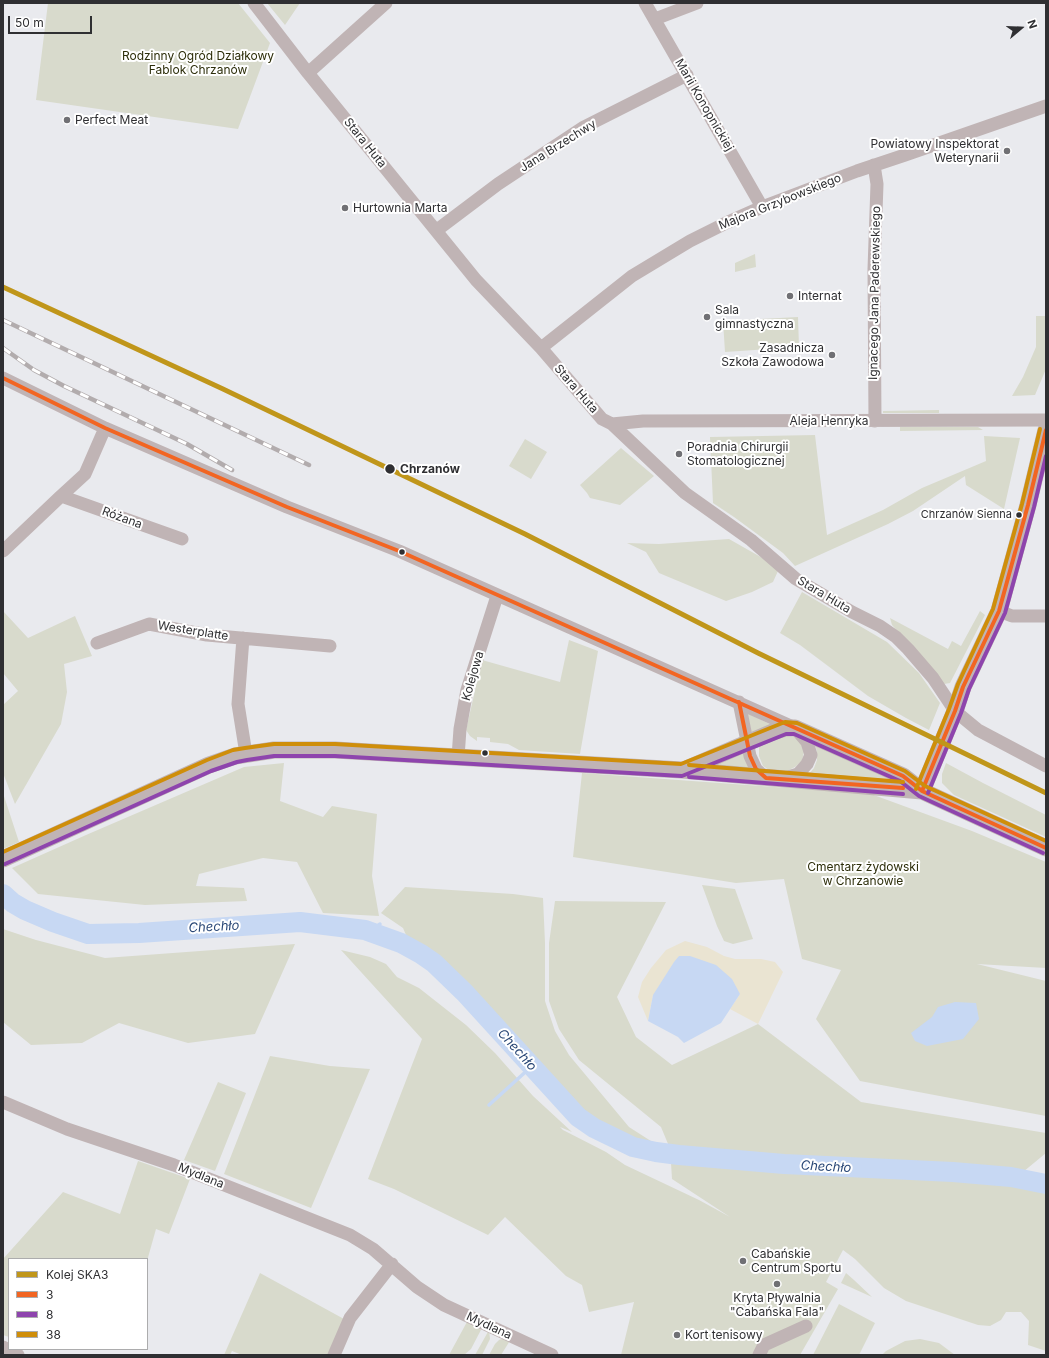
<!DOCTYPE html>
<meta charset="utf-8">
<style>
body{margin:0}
#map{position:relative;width:1049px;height:1358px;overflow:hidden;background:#e9eaee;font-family:Inter,sans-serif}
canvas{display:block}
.frame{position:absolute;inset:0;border:4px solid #2f2f32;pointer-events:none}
.legend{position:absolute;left:8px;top:1258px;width:140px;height:92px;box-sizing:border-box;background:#fff;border:1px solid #acacad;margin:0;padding:5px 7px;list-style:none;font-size:12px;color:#2f2f32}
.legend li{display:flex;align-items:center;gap:8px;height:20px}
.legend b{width:20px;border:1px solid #acacad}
.north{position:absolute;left:1001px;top:8px;width:40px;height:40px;-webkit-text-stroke:3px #fff;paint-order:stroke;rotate:71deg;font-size:11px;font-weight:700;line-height:16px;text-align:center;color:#2f2f32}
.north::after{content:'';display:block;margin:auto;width:14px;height:18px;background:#2f2f32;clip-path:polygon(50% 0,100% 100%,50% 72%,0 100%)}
.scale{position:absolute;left:8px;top:16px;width:84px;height:18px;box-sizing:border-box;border:2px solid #2f2f32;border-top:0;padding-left:5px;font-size:12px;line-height:14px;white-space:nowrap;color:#2f2f32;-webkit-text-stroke:3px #fff;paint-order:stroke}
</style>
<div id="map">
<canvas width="1049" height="1358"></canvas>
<div class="frame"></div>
<ul class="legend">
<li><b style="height:5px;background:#c0961a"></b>Kolej SKA3</li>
<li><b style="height:5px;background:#f26522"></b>3</li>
<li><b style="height:5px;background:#8e44ad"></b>8</li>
<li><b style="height:5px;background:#cf8e0a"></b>38</li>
</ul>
<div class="north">N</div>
<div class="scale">50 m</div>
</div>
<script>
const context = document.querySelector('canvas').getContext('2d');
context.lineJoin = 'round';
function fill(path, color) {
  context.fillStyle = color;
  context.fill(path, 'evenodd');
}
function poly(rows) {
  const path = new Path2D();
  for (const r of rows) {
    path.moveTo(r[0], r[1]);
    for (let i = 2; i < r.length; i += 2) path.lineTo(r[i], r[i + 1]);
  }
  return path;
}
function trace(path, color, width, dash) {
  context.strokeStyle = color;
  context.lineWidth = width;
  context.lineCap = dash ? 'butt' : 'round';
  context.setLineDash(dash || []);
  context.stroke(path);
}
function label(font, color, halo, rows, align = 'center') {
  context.font = font + ' Inter,sans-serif';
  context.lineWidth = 4;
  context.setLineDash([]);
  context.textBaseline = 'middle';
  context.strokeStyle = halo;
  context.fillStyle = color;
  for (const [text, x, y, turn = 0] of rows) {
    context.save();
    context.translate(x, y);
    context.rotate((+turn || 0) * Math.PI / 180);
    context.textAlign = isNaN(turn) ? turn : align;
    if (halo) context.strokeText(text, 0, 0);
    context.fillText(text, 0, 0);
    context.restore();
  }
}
fill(poly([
 [48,3,238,3,270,43,238,129,36,100],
 [267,3,300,3,285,25],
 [755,254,756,267,735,272,735,263],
 [1045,308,1046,308,1046,369,1035,395,1012,396,1023,377,1036,347,1036,316,1045,316],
 [798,317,799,347,725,352,723,321],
 [939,410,939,413,883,413,883,411],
 [900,427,978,427,983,430,900,431],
 [815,435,827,535,883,510,922,488,986,461,984,436,1020,438,1004,509,966,485,965,476,913,511,888,524,795,566,783,553,734,517,713,503,710,437],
 [525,439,547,452,531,479,509,466],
 [621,448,654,476,620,505,590,498,587,493,580,485],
 [729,539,766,560,778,571,773,582,752,592,726,601,659,573,646,552,627,543,659,544],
 [802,592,887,642,919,673,940,703,929,730,906,718,868,696,800,645,780,633],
 [3,611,28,638,75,616,92,656,64,664,67,692,61,724,15,804,3,773,3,705,18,691,3,673],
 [980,611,985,615,950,683,944,684,892,625,890,618,948,649,952,641,961,646],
 [569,640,598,651,580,754,519,750,508,744,490,742,490,738,477,737,477,741,470,736,466,730,482,660,560,682],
 [747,713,774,726,752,735],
 [778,735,794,737,802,743,804,752,802,761,795,767,787,771,771,771,763,766,759,756,759,746],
 [815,744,898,781,809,774,814,768,817,760,817,752],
 [745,748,753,771,706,769],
 [284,763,280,801,323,817,332,806,377,814,372,876,379,916,323,913,297,862,263,858,199,874,196,886,244,888,247,901,145,905,38,894,12,868,86,835,244,767],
 [946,763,983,783,1046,815,1046,837,954,795,942,783,942,774],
 [582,773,871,794,972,831,1046,862,1046,968,977,964,1046,981,1046,1116,860,1081,816,1019,841,970,802,959,784,879,736,883,573,857],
 [3,793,19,842,3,849],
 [702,885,735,889,753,939,733,944,724,941,717,926],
 [405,887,513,894,543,898,545,943,545,1001,555,1031,569,1055,629,1127,654,1143,641,1144,598,1127,564,1097,483,1004,425,952,405,943,406,935,403,928,381,913],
 [555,901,666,902,617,997,636,1037,672,1065,758,1024,861,1102,1046,1133,1046,1153,1023,1172,974,1167,860,1162,671,1151,661,1127,579,1060,559,1029,549,1001,549,943],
 [3,929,36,940,105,958,295,944,255,1034,188,1043,119,1023,82,1043,31,1045,3,1022],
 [341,950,370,957,386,964,397,977,419,988,466,1025,495,1053,533,1096,572,1132,560,1127,563,1130,606,1152,625,1165,699,1200,730,1217,672,1179,671,1163,1001,1182,1043,1189,1046,1190,1046,1351,1028,1345,1029,1321,1021,1312,1006,1312,1001,1320,990,1326,978,1325,906,1301,884,1288,855,1259,843,1250,826,1282,838,1289,800,1355,621,1355,634,1302,589,1312,582,1285,566,1276,505,1217,488,1235,394,1189,368,1179,422,1039],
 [270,1056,330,1066,370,1069,311,1208,224,1174],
 [218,1082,246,1093,215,1171,184,1160],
 [138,1161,190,1179,169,1234,156,1229,147,1261,147,1259,9,1259,9,1337,3,1335,3,1259,63,1192,120,1214],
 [260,1273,344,1319,328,1355,242,1355,232,1351,230,1355,224,1355],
 [846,1273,854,1280,872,1297,841,1283],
 [839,1304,875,1323,859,1355,813,1355],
 [468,1320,483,1326,471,1349,464,1355,449,1355],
 [489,1330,490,1339,482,1355,475,1355],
 [503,1338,511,1339,501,1355,489,1355,495,1344,499,1340],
 [920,1339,939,1343,955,1355,882,1355,886,1351,905,1341]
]), '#d8dacc');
fill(poly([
 [685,941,707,947,724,956,735,959,761,959,775,962,783,972,758,1024,730,1009,740,994,653,995,648,1021,638,997,642,982,651,968,666,950]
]), '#eae4d2');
fill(poly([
 [679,956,690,956,716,965,732,979,740,994,721,1023,684,1043,678,1037,648,1021,653,995,674,962],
 [955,1002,976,1003,979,1019,963,1039,927,1046,915,1041,911,1033,932,1017,938,1007]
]), '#c7d8f3');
trace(poly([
 [3,904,6,897],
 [369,932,380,924],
 [393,941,398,934],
 [489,1105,532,1066]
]), '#c7d8f3', 3.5);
trace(poly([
 [3,894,13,903,25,910,53,922,88,934,139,933,300,922,365,930,401,943,421,954,434,963,465,993,578,1117,594,1128,633,1147,656,1152,679,1155,784,1164,953,1172,1011,1177,1046,1184]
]), '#c7d8f3', 20);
trace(poly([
 [254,3,308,73,476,280,541,348,602,419,612,424,685,493,751,540,796,579,852,612,880,626,896,637,908,649,933,678,955,711,978,730,1046,766],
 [645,3,762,207],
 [655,19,697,3],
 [308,73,386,3],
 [874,165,877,184,874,269,875,421],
 [437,230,498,184,584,127,687,75],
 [541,348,632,276,690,241,726,223,762,207,857,171,905,155,1046,106],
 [3,378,105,428,287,507,399,551,795,728,807,742,811,755,807,764,798,774,785,778],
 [612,424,643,421,1046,420],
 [105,428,85,474,61,496,182,539],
 [3,551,61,496],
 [999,611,1012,616,1046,616],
 [243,638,238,704,246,754],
 [97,643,149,624,207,635,330,646],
 [739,702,750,756,756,769,766,778],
 [458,757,460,729,467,690,497,596],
 [3,1102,67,1129,174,1165,350,1235,373,1249,417,1287,444,1305,552,1355],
 [3,1347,18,1355],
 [334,1355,350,1318,392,1264],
 [759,1355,764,1345,806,1326]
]), '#c0b4b5', 13);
trace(poly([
 [686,769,775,731,785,728,795,728,903,776,922,791,1046,848],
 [922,791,955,711,963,687,999,611,1028,505,1046,430],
 [3,859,209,765,235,756,274,750,335,750,682,770,922,791]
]), '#c0b4b5', 17);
const rail = poly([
 [3,320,309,465],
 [3,348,34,370,64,386,187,444,232,470]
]);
trace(rail, '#b2acad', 4.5);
trace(rail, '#fff', 3, [9]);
trace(poly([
 [3,378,105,428,287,507,399,551,903,776,922,791,1046,848],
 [739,702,750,756,756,769,766,778,903,788],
 [922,791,955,711,963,687,999,611,1028,505,1046,430]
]), '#f26522', 4);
trace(poly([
 [689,777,903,794],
 [928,793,961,713,969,689,1005,613,1034,507,1046,456],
 [5,864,211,771,237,762,247,760,274,756,335,756,682,776,786,734,794,734,900,781,919,796,1043,853]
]), '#8e44ad', 4);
trace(poly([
 [689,765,903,782],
 [916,789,949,709,958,684,993,609,1022,504,1040,429],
 [3,852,207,760,233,750,245,748,274,744,335,744,681,764,785,722,797,723,905,771,925,786,1046,841]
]), '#cf8e0a', 4);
trace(poly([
 [3,287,223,389,525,534,758,653,1046,793]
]), '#c0961a', 5);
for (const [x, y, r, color] of [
 [67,120,4,"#707074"],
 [1007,151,4,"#707074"],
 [345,208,4,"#707074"],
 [790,296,4,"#707074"],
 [707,317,4,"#707074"],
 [832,355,4,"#707074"],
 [679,454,4,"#707074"],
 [390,469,5.5,"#2f2f32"],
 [1019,515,3.5,"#2f2f32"],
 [402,552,3.5,"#2f2f32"],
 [485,753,3.5,"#2f2f32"],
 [743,1261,4,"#707074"],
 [777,1284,4,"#707074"],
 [677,1335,4,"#707074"]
]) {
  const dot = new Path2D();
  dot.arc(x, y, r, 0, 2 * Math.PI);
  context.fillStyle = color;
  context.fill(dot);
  trace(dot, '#fff', 1.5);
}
label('11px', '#2f2f32', '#fff', [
 ["Chrzanów Sienna",1012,515]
], 'right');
label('12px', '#2d2e0a', '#fff', [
 ["Rodzinny Ogród Działkowy",198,56],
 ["Fablok Chrzanów",198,70],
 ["Cmentarz żydowski",863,867],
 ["w Chrzanowie",863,881]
]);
label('12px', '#2f2f32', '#fff', [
 ["Marii Konopnickiej",704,105,60],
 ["Stara Huta",365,143,51],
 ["Jana Brzechwy",558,146,-32],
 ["Majora Grzybowskiego",780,202,-22],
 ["Ignacego Jana Paderewskiego",875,293,-89],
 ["Stara Huta",576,389,49],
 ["Aleja Henryka",829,421],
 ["Różana",122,518,20],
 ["Stara Huta",824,595,31],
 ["Westerplatte",193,631,9],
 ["Kolejowa",473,676,-74],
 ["Mydlana",201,1176,22],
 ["Mydlana",489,1326,25]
]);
label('12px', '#2f2f32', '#fff', [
 ["Perfect Meat",75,120],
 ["Powiatowy Inspektorat",999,144,"right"],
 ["Weterynarii",999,158,"right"],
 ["Hurtownia Marta",353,208],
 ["Internat",798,296],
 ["Sala",715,310],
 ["gimnastyczna",715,324],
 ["Zasadnicza",824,348,"right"],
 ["Szkoła Zawodowa",824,362,"right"],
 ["Poradnia Chirurgii",687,447],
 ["Stomatologicznej",687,461],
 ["Cabańskie",751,1254],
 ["Centrum Sportu",751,1268],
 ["Kryta Pływalnia",777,1298,"center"],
 ["\"Cabańska Fala\"",777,1312,"center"],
 ["Kort tenisowy",685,1335]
], 'left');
label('bold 12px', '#2f2f32', '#fff', [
 ["Chrzanów",400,469]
], 'left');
label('italic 13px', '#294776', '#fff', [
 ["Chechło",214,927,-3],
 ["Chechło",517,1050,48],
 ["Chechło",826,1167,3]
]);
</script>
